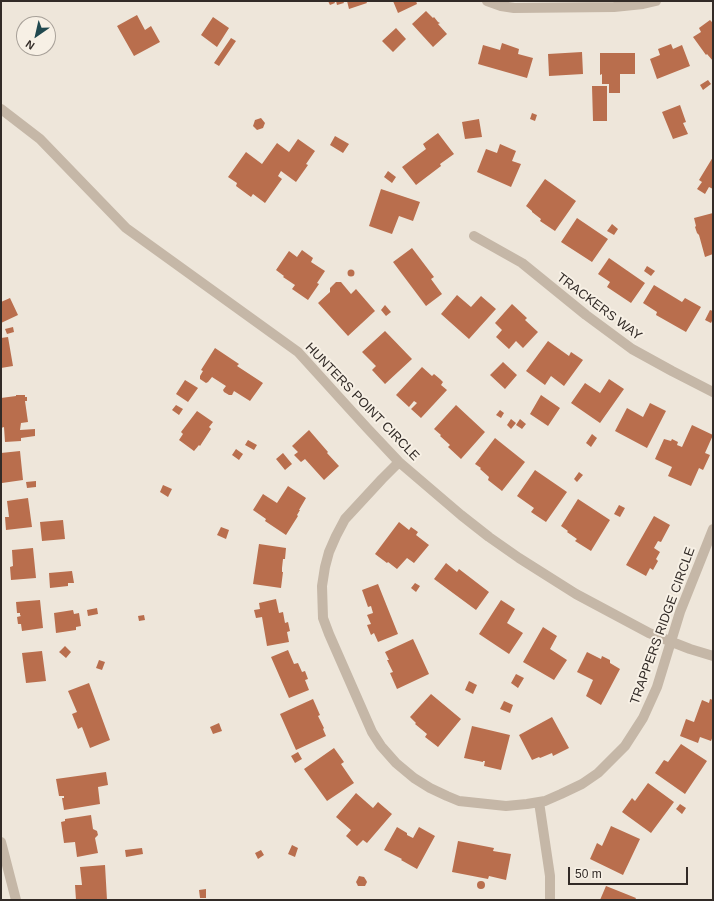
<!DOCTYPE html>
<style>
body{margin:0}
#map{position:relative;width:714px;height:901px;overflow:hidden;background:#eee6da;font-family:Helvetica,sans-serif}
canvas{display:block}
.frame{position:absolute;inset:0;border:2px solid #322b27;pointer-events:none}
.north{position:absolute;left:16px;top:16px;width:40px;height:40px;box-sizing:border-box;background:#f7f0e5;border:1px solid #a8a199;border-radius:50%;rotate:214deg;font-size:11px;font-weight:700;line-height:16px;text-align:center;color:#322b27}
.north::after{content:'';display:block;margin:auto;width:14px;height:18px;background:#21494f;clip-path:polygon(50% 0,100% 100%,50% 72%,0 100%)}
.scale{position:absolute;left:568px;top:867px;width:120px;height:18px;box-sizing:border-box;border:2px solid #322b27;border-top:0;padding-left:5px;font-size:12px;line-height:14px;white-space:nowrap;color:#322b27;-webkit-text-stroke:3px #f7f0e5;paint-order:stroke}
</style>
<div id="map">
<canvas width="714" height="901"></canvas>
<div class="frame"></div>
<div class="north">N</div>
<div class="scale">50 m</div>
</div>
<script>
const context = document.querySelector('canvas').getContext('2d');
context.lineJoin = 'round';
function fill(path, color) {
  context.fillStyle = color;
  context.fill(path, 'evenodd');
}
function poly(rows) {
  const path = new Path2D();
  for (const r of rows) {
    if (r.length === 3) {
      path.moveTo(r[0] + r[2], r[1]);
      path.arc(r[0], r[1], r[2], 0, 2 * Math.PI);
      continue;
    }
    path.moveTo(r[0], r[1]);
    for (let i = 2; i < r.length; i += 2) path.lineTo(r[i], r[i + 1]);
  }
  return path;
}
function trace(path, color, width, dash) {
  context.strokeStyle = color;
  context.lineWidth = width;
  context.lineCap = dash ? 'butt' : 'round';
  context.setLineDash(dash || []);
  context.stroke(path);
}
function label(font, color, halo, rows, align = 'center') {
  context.font = font + ' Helvetica,sans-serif';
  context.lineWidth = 4;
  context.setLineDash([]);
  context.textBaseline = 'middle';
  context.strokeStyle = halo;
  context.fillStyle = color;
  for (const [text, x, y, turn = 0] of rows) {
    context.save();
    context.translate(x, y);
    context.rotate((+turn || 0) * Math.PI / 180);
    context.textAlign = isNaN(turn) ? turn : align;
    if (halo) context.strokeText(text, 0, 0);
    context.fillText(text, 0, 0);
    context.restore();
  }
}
fill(poly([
 [328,1,334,1,335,3,330,5],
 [336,1,343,1,344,3,337,5],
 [347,1,366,1,367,3,349,9],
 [393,1,416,1,417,4,398,13],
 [426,11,433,18,434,17,438,22,440,23,438,24,447,34,433,47,412,24],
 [137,15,145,30,151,26,160,42,134,56,117,26],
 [213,17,229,28,217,47,201,35],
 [710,20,713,23,713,61,707,54,706,55,693,37,701,32,699,28],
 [396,28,406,39,393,52,382,41],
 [231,38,236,41,219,66,214,63],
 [502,43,519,49,518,54,533,58,527,78,478,64,483,45,500,50],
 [671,44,673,49,682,45,690,66,657,79,650,59,660,55,658,49],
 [582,52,583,74,549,76,548,54],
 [600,53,635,53,635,74,620,74,620,93,609,93,609,84,602,84,602,74,600,75],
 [708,80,711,84,703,90,700,85],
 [592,86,607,86,607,121,593,121],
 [680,105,686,122,683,123,688,134,673,139,662,112],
 [532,113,537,115,535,121,530,119],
 [261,118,265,123,263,128,257,130,253,126,255,120],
 [479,119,482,137,465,139,462,122],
 [438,133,454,154,440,164,441,166,416,185,402,167,426,149,423,144],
 [335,136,349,144,343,153,330,145],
 [298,139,315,151,306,164,308,165,296,182,281,171,278,176,282,179,265,203,253,194,251,197,236,186,237,183,228,177,246,152,262,164,277,143,289,152],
 [500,144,516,151,512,161,521,164,511,187,477,172,486,149,497,153],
 [713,157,713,189,709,187,705,194,697,189,702,182,699,180],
 [388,171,396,177,392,183,384,177],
 [545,179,576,201,555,231,540,221,541,219,532,212,532,211,526,206],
 [381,189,420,202,413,221,399,216,392,234,369,226],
 [713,213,713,254,705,257,699,235,697,233,695,227,696,226,694,218],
 [577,218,608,239,592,262,561,242],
 [612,224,618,229,614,235,607,231],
 [412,248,434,277,431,279,442,294,426,306,393,262],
 [302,250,313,258,311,262,325,271,317,283,319,284,308,300,292,289,295,285,283,277,284,276,276,270,289,251,297,257],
 [609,258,645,283,631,303,607,287,610,282,598,274],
 [647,266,655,271,651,276,644,271],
 [351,273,3.5],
 [336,282,341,282,351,294,356,289,375,311,348,336,318,303,330,292,330,288],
 [654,285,682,302,685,298,701,307,686,332,656,315,657,312,643,303],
 [457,295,471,307,481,296,496,309,469,339,441,314],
 [10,298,18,315,1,323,1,302],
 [512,304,527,318,525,320,538,332,523,348,516,341,509,349,496,337,502,330,495,323],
 [385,305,391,312,386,316,381,310],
 [710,310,713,311,713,319,711,323,705,320],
 [13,327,14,332,7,334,5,329],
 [385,331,412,359,385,384,372,370,376,366,362,352],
 [8,337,13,366,1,368,1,338],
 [548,341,569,356,571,352,583,360,564,386,551,376,545,385,526,371],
 [215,348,239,364,237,366,263,383,250,401,234,391,232,395,229,395,224,392,223,390,226,386,212,377,208,382,206,383,200,379,200,376,203,371,201,370],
 [503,362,517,375,505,389,490,375],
 [422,367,432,376,434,374,440,379,443,382,441,385,447,390,421,418,411,409,417,403,414,401,409,407,396,395],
 [609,379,624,389,600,423,571,403,585,383,600,393],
 [185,380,198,388,188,402,176,394],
 [16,395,25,395,25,397,27,397,27,401,25,401,28,422,21,423,20,430,35,429,35,436,21,438,21,441,5,442,4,427,1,428,1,398,16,396],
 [541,395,560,408,548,426,530,414],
 [650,403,666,411,647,448,615,431,627,408,643,417],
 [176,405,183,409,179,415,172,410],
 [456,405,485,432,461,459,448,447,450,445,440,436,441,435,434,429],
 [500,410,504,413,501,418,496,415],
 [197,411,213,422,209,427,211,429,200,446,199,445,194,451,179,440,183,434,181,432],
 [511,419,516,423,511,429,507,425],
 [520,419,526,424,522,429,516,425],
 [692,425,713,435,705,453,710,455,704,468,703,470,699,468,691,486,668,476,672,467,655,459,664,439,671,441,672,439,678,442,677,445,682,447],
 [309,430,328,452,327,453,339,466,324,480,305,459,301,462,294,455,298,452,292,446],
 [592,434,597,438,591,447,586,443],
 [495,438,525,462,502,491,488,480,489,477,480,469,481,468,475,464],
 [248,440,257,445,254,450,245,445],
 [236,449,243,454,239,460,232,455],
 [20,451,23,480,2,483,1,453],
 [283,453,292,464,285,470,276,459],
 [535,470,567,492,546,522,531,512,534,508,517,496],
 [579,472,583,475,577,482,574,479],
 [36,481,36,487,27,488,26,482],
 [163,485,172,489,168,497,160,492],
 [288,486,306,498,299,510,300,510,297,515,298,516,286,535,265,521,266,519,253,510,263,494,277,503],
 [28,498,32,527,6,530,5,517,9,517,7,501],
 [578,499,610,520,591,551,575,541,577,539,567,532,568,531,561,526],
 [619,505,625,508,620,517,614,514],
 [654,516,670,525,661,542,658,541,654,548,660,552,656,559,658,561,653,570,650,568,646,576,626,565],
 [63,520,65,539,42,541,40,522],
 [399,522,409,530,411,527,418,532,416,535,429,545,414,563,407,558,397,569,388,562,387,563,375,554],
 [221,527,229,530,226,539,217,535],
 [259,544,286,548,285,559,283,559,282,568,282,572,283,572,281,588,253,584],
 [33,548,36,578,11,580,10,567,13,566,12,550],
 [446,563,457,572,459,569,489,592,476,610,434,579],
 [72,571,74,583,68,583,68,586,50,588,49,573],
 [415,583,420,586,416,592,411,588],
 [378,584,398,634,378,642,374,633,371,635,367,625,371,624,367,615,373,613,371,606,368,607,362,590],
 [276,599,279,613,283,612,285,623,288,622,290,631,287,632,289,642,267,646,262,617,256,618,254,610,260,609,259,603],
 [40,600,43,628,22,631,21,624,18,624,17,617,21,616,20,615,20,613,17,613,16,602],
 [501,600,515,609,507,623,523,633,509,654,479,634],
 [97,608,98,614,88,616,87,610],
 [73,610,74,614,79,613,81,626,76,627,76,630,56,633,54,613],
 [144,615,145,620,139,621,138,616],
 [543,627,557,636,550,649,567,660,554,680,523,662],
 [413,639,429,674,397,689,390,673,393,672,387,660,389,660,385,652],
 [65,646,71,652,66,658,59,652],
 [288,650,294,664,298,663,302,672,305,671,308,679,305,680,309,690,289,698,271,657],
 [42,651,46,681,26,683,22,653],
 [587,652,601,659,602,656,610,660,610,663,620,669,601,705,586,696,593,680,577,672],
 [99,660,105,662,102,670,96,668],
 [516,674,524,678,518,688,511,683],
 [469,681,477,685,473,694,465,690],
 [89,683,110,740,90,748,82,727,78,729,72,714,77,712,68,691],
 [431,694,461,719,438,747,425,737,427,734,415,724,416,723,410,717],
 [313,699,320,715,318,716,324,728,323,729,326,736,296,750,280,714],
 [710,699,713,700,713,736,711,741,700,737,698,743,680,736,686,719,694,722,702,700,709,703],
 [504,701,513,705,510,713,500,709],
 [552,717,569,748,553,756,552,753,540,758,539,757,532,760,519,735],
 [219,723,222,731,213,734,210,727],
 [472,726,510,735,501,770,484,766,485,761,483,761,483,762,464,758],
 [681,744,707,761,685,794,655,773,664,760,668,762],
 [334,748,344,762,341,764,354,783,327,801,304,769],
 [298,752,302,759,295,763,291,756],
 [106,772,108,785,98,787,100,804,64,810,62,798,64,798,64,796,59,796,56,779],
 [648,783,674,802,651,833,622,812,632,798,635,801],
 [356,793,373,808,378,802,392,814,367,843,363,840,357,846,346,836,351,830,336,817],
 [680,804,686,808,682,814,676,809],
 [91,815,93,829,97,831,98,835,95,838,98,853,77,857,75,842,64,843,61,822,65,821,65,819],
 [611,826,640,839,623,875,590,859,597,843,602,846],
 [397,827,407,833,407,835,413,838,419,827,435,836,417,869,401,860,402,859,384,850],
 [458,841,494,848,493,851,511,854,506,880,489,876,488,879,452,872],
 [292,845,298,848,295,857,288,854],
 [142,848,143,854,126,857,125,850],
 [261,850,264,855,258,859,255,853],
 [105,865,107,900,76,900,75,885,82,885,80,867],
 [359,876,364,877,366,880,367,882,365,886,358,886,356,882],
 [481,885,4],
 [606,886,636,898,635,900,600,900],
 [206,889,206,898,200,898,199,890]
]), '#b96e4d');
trace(poly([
 [487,1,501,6,514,8,614,7,643,4,656,1],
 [1,109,40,139,126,228,298,352,347,406,368,429,399,462,461,515,489,537,519,558,576,594,649,633,690,649,713,656],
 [474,236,522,263,586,315,632,349,672,371,713,392],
 [399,462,382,479,345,519,336,536,329,552,325,567,322,586,323,618,329,634,372,732,381,746,396,763,414,778,430,788,447,796,459,801,506,806,527,804,545,801,561,794,582,784,598,773,625,746,643,718,657,687,680,612,713,529],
 [539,802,550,876,550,900],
 [1,842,16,900]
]), '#c5b7a7', 10);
label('13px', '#322b27', '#f7f0e5', [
 ["TRACKERS WAY",599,307,37],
 ["HUNTERS POINT CIRCLE",362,402,46],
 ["TRAPPERS RIDGE CIRCLE",663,626,-70]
]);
</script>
